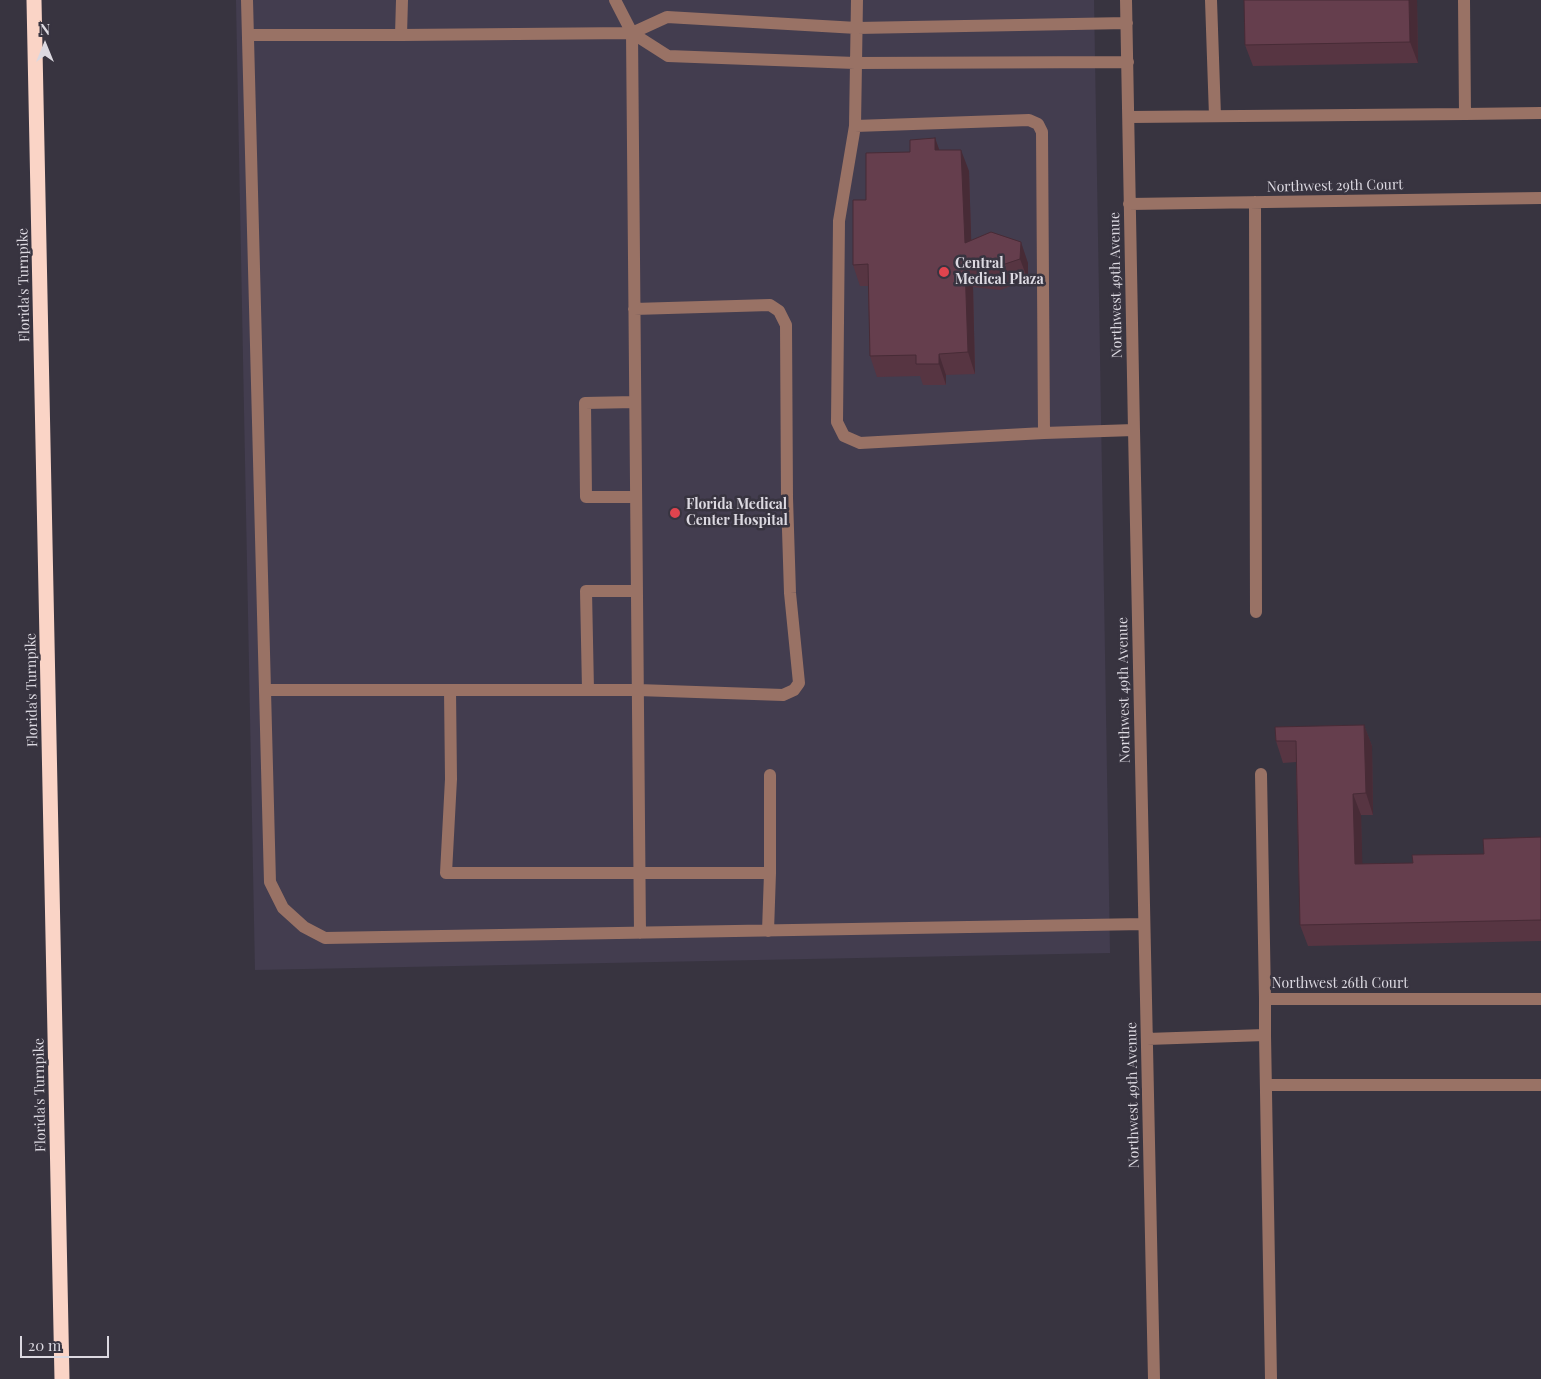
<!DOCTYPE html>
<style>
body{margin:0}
#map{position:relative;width:1541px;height:1379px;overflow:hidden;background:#383440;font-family:"Playfair Display",serif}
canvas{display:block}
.north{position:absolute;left:20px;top:20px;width:50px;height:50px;-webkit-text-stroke:4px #383440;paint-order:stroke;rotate:0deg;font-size:14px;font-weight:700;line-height:20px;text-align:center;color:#dcd9e1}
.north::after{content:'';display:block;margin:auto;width:18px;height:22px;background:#dcd9e1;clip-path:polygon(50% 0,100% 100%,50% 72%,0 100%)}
.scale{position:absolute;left:20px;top:1336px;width:89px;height:22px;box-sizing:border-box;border:2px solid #dcd9e1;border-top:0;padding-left:6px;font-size:15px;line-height:18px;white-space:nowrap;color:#dcd9e1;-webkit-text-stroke:4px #383440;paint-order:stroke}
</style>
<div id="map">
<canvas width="1541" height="1379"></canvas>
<div class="north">N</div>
<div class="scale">20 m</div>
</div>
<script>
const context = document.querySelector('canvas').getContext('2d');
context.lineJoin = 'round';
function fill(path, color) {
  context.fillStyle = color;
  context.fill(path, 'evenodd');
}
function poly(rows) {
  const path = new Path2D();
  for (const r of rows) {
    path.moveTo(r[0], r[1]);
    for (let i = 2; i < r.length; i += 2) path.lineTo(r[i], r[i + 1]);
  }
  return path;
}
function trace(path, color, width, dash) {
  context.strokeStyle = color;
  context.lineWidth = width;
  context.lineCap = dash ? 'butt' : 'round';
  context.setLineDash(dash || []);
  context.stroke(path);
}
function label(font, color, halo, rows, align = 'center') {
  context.font = font + ' "Playfair Display",serif';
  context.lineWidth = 5;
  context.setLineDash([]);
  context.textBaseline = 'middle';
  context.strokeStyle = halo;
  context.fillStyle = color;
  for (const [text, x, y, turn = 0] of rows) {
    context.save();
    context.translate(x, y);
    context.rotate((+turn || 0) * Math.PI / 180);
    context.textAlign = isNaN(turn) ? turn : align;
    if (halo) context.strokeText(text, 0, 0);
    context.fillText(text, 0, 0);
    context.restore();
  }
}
fill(poly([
 [236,0,1094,0,1110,953,255,970]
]), '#433d4f');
trace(poly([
 [247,0,270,882,283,908,304,927,325,938,1144,924],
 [615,0,632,33,668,56,855,63,1128,62],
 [857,0,855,126,839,221,837,422,844,436,860,443,1044,433,1134,430],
 [1126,0,1134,430,1154,1379],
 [1211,0,1215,116],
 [248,35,401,35,632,33],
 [401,35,402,0],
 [1465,114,1541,113],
 [1130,117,1465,114,1464,0],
 [855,126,1029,120,1038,124,1042,132,1044,433],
 [1255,202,1256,612],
 [1129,204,1541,198],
 [635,402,585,403,586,497,636,497],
 [265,690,638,690,783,695,794,690,799,683,790,593,787,498,786,325,779,311,770,305,634,309],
 [450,690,451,779,446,873,770,873,768,931],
 [588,690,586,591,637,591],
 [1261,774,1265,999],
 [770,775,770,873],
 [640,933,632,33,667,17,857,28,1127,23],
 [1265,1035,1271,1379],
 [1147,1039,1265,1035,1265,999,1541,999],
 [1266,1085,1541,1085]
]), '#997265', 12);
trace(poly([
 [34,0,62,1379]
]), '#fad4c6', 15);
fill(poly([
 [1417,0,1418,63,1253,66,1245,45],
 [935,138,939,150,969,171,971,240,991,232,1028,263,1028,280,1000,290,973,287,975,374,946,375,946,385,923,385,920,376,877,377,870,356,868,286,860,286,853,265,910,152],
 [1364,725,1372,746,1373,815,1361,815,1362,864,1413,863,1484,854,1541,837,1541,941,1308,946,1300,925,1296,762,1283,763,1276,741]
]), '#573542');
fill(poly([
 [1409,0,1417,0,1418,63,1410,42],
 [935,138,943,160,935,150],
 [961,150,969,171,972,264,965,243],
 [1021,242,1028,263,1028,280,1020,259],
 [965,266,973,287,975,374,968,352],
 [939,354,946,375,946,385,939,364],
 [1364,725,1372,746,1373,815,1366,793],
 [1353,794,1361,815,1363,886,1355,864]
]), '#472b36');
const building = poly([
 [1244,0,1409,0,1410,42,1245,45,1244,0],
 [935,138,935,150,961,150,965,243,991,232,1021,242,1020,259,993,268,965,266,968,352,939,354,939,364,916,364,916,355,870,356,868,264,853,265,853,200,866,200,866,153,910,152,910,140,935,138],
 [1364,725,1366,793,1353,794,1355,864,1413,863,1412,855,1484,854,1483,839,1541,837,1541,920,1300,925,1296,741,1276,741,1275,727,1364,725]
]);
fill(building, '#653e4d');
trace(building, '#472b36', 1);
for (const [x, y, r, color] of [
 [944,272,6,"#e0444e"],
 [675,513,6,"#e0444e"]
]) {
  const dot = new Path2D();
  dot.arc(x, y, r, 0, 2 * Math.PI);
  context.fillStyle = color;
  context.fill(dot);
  trace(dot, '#383440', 2);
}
label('14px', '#dcd9e1', '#383440', [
 ["Northwest 29th Court",1335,186,-1],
 ["Florida's Turnpike",24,285,-91],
 ["Northwest 49th Avenue",1116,285,-91],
 ["Florida's Turnpike",32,690,-91],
 ["Northwest 49th Avenue",1124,690,-91],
 ["Northwest 26th Court",1340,984],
 ["Florida's Turnpike",40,1095,-91],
 ["Northwest 49th Avenue",1133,1095,-91]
]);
label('bold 14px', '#dcd9e1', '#383440', [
 ["Central",955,264],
 ["Medical Plaza",955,280],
 ["Florida Medical",686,505],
 ["Center Hospital",686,521]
], 'left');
</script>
